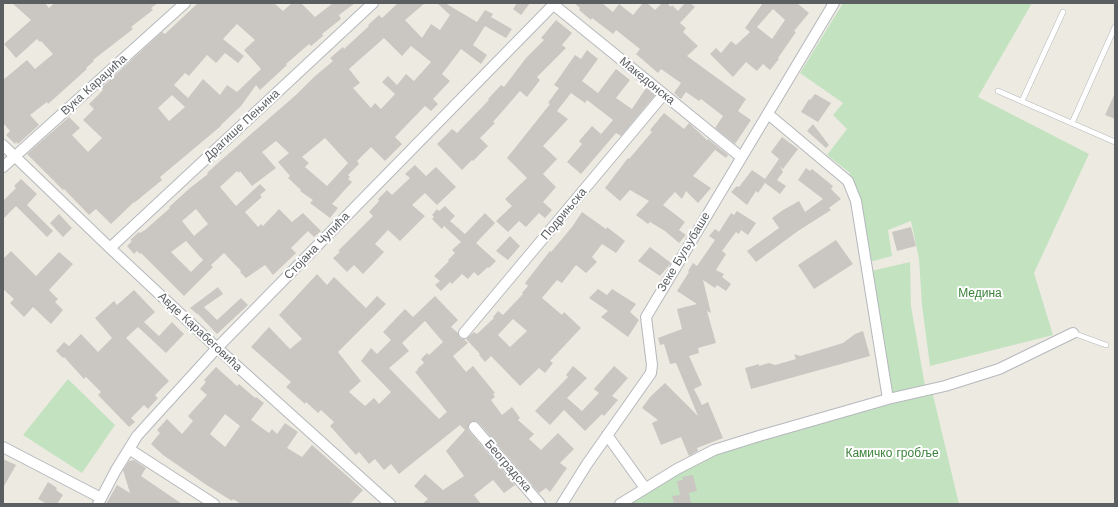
<!DOCTYPE html>
<meta charset="utf-8">
<style>
body{margin:0}
#map{position:relative;width:1118px;height:507px;overflow:hidden;background:#edeae2;font-family:"Work Sans",sans-serif}
canvas{display:block}
.frame{position:absolute;inset:0;border:4px solid #5b5f62;pointer-events:none}
</style>
<div id="map">
<canvas width="1118" height="507"></canvas>
<div class="frame"></div>
</div>
<script>
const context = document.querySelector('canvas').getContext('2d');
context.lineJoin = 'round';
function fill(path, color) {
  context.fillStyle = color;
  context.fill(path, 'evenodd');
}
function poly(rows) {
  const path = new Path2D();
  for (const r of rows) {
    path.moveTo(r[0], r[1]);
    for (let i = 2; i < r.length; i += 2) path.lineTo(r[i], r[i + 1]);
  }
  return path;
}
function trace(path, color, width, dash) {
  context.strokeStyle = color;
  context.lineWidth = width;
  context.lineCap = dash ? 'butt' : 'round';
  context.setLineDash(dash || []);
  context.stroke(path);
}
function label(font, color, halo, rows, align = 'center') {
  context.font = font + ' "Work Sans",sans-serif';
  context.lineWidth = 4;
  context.setLineDash([]);
  context.textBaseline = 'middle';
  context.strokeStyle = halo;
  context.fillStyle = color;
  for (const [text, x, y, turn = 0] of rows) {
    context.save();
    context.translate(x, y);
    context.rotate((+turn || 0) * Math.PI / 180);
    context.textAlign = isNaN(turn) ? turn : align;
    if (halo) context.strokeText(text, 0, 0);
    context.fillText(text, 0, 0);
    context.restore();
  }
}
fill(poly([
 [843,3,1032,3,978,97,1089,154,1034,273,1053,335,930,366,922,305,919,259,911,221,888,230,892,256,866,263,848,181,850,173,827,155,847,129,833,115,843,103,800,73],
 [910,262,911,306,925,386,887,394,867,272],
 [68,379,115,425,82,473,23,435],
 [932,391,959,504,621,504,711,456,757,434]
]), '#c3e3c0');
fill(poly([
 [12,3,45,3,49,8,54,3,158,3,151,8,153,10,131,27,133,29,93,60,94,61,86,68,87,69,57,96,48,104,47,102,30,115,39,125,18,144,16,142,15,144,6,135,10,131,3,123,3,80,27,60,35,69,53,54,41,41,40,42,37,39,16,58,4,44,31,20],
 [198,3,274,3,283,11,292,3,301,3,315,17,333,3,355,3,339,15,341,19,322,34,323,36,311,46,309,44,286,64,287,65,260,90,256,85,241,106,221,125,221,126,160,177,162,180,134,203,134,202,111,224,96,209,89,215,64,189,63,190,27,154,69,117,80,128,72,135,88,152,102,138,83,120,94,109,89,104,103,90,101,88,150,43,162,32,165,34],
 [237,24,255,40,244,50,261,69,237,92,227,85,220,95,203,79,188,98,174,85,185,73,189,76,207,55,216,63,225,53,238,63,244,56,223,39],
 [172,95,185,107,169,121,158,108],
 [398,3,425,3,405,20,422,38,431,24,440,30,450,15,437,3,445,3,477,22,485,10,493,14,491,17,512,29,506,38,485,26,473,45,487,55,481,64,461,49,442,74,450,81,433,99,438,104,431,111,425,106,395,137,402,144,385,161,371,147,357,161,359,164,348,175,350,177,348,179,352,182,332,204,338,208,330,218,310,203,313,200,300,191,301,190,288,178,290,176,278,162,289,153,276,141,262,152,276,168,252,186,240,171,239,173,237,171,220,187,236,206,260,184,266,190,260,195,262,197,245,212,258,227,261,224,263,226,279,209,292,222,303,213,321,231,314,237,308,231,291,248,296,253,273,275,265,265,246,278,240,272,241,271,224,253,211,265,213,267,184,296,141,253,140,254,137,251,134,254,127,246,132,241,130,240,139,232,140,233,145,230,170,208,169,207,190,188,208,174,207,173,219,162,297,94,314,77,333,61,330,58,343,47,344,49,369,26,368,25,379,15,382,18],
 [384,38,402,56,411,46,431,62,414,81,406,74,397,85,388,76,382,82,395,94,381,109,375,103,371,108,353,88,360,83,349,69],
 [325,138,348,163,327,186,305,167,309,163,302,157],
 [196,209,208,224,194,236,182,221],
 [186,241,203,260,191,272,171,252],
 [517,3,530,3,521,15,513,9],
 [574,3,602,3,613,12,619,4,633,15,643,3,647,3,655,10,662,3,667,3,671,7,672,5,678,11,685,3,690,3,695,7,680,23,686,28,683,32,698,46,687,56,746,99,738,111,751,120,735,144,715,128,723,116,701,99,699,101,686,92,681,99,674,93,681,83,661,69,658,73,636,54,640,49,616,30,613,34,592,18,591,20,579,10,580,8],
 [763,3,797,3,809,13,794,31,796,32,778,58,779,59,770,70,763,64,757,71,746,62,733,77,710,54,716,48,721,53,731,41,736,45,750,32,745,28],
 [773,9,785,20,772,39,757,27],
 [556,20,572,33,562,45,566,48,537,77,540,80,527,97,520,91,493,122,495,123,480,138,488,146,473,161,472,160,462,170,437,144,452,129,457,133,489,100,488,99,501,85,504,87,526,58,544,40,541,38],
 [587,50,598,59,582,81,598,93,616,69,630,80,616,98,632,109,646,88,655,95,621,136,616,133,581,174,567,162,582,144,579,141,592,126,601,134,602,133,613,120,587,100,585,103,571,93,557,111,568,119,543,146,557,159,543,174,556,187,543,202,552,210,545,218,539,213,526,227,519,221,508,232,496,221,512,206,505,199,527,178,507,158,550,104,548,103,559,88,554,85,575,55,581,59],
 [1115,93,1115,119,1105,115],
 [815,94,831,103,818,122,801,112,809,99,810,100],
 [664,113,684,129,689,123,707,140,708,139,728,155,726,158,715,150,693,176,711,188,698,203,686,191,682,199,675,192,663,205,685,222,679,230,686,235,679,243,665,231,650,222,648,224,636,215,649,201,630,190,620,201,605,188,628,158,629,159,652,132,650,130],
 [813,124,829,145,826,148,807,131],
 [782,137,798,149,783,169,780,166,783,172,777,180,786,186,780,194,765,183,758,193,756,191,747,205,731,192,737,186,739,187,752,170,765,179,779,159,771,152],
 [415,165,426,176,436,167,456,187,437,205,425,193,412,205,425,216,400,241,388,230,375,244,384,252,363,274,354,265,347,272,333,258,340,252,338,251,373,216,369,212,379,201,378,199,387,190,392,195,410,178,405,174],
 [806,168,810,171,812,169,833,186,831,189,841,199,829,208,831,210,798,231,756,262,747,251,779,228,772,218,783,210,799,201,805,212,823,199,798,180],
 [21,179,37,194,27,205,53,231,47,237,16,206,3,219,3,201,16,188,14,186],
 [445,206,455,216,450,221,465,234,485,213,495,223,476,243,496,261,489,268,488,267,478,276,474,272,468,279,462,274,452,284,450,282,441,291,435,285,440,281,434,276,449,261,448,260,455,253,452,250,461,242,444,226,442,229,432,219,434,217,432,215,437,209,439,211],
 [737,211,756,223,748,235,741,230,739,234,736,232,722,251,726,254,716,270,724,274,722,277,731,284,726,291,717,285,715,288,703,280,711,313,707,311,716,343,698,348,699,353,689,356,702,385,694,389,702,405,708,402,723,438,697,448,698,451,689,456,681,437,661,445,652,423,658,420,642,408,650,397,665,383,698,416,676,363,670,364,664,344,660,345,658,338,682,329,677,309,697,304,677,291,689,272,688,271,693,263,697,266,715,240,709,236,715,229,719,232,731,213,734,215],
 [582,212,606,229,607,227,625,241,616,253,602,244,592,257,597,262,586,273,576,265,562,283,557,280,542,298,562,315,564,312,581,328,550,361,553,363,545,373,539,368,520,386,491,356,485,362,479,355,480,354,466,339,474,332,477,334,494,318,493,317,498,311,503,315,523,294,522,293,528,286,525,283,550,251,551,252,572,227],
 [513,319,527,331,510,347,498,335],
 [59,214,72,228,63,237,50,223],
 [911,227,916,246,897,251,892,232],
 [510,236,520,246,508,260,496,251],
 [836,240,853,264,814,289,798,265],
 [650,247,671,263,660,276,638,261],
 [11,251,36,276,59,252,73,264,49,290,58,299,55,302,63,310,51,324,33,307,24,317,10,303,14,299,3,289,3,259],
 [317,274,327,285,334,277,366,308,377,296,386,304,338,352,361,381,349,392,365,406,374,398,379,404,391,392,361,361,371,348,377,354,391,340,383,332,405,309,413,317,435,296,458,320,451,327,458,333,460,338,464,339,468,343,453,356,466,372,473,366,495,393,493,394,495,397,491,400,502,415,512,407,520,418,518,420,534,434,529,439,541,450,558,433,574,449,560,463,567,468,550,492,546,488,539,493,479,423,476,421,470,422,468,428,469,431,515,485,504,493,493,480,474,495,481,504,422,504,428,499,414,486,425,474,443,490,464,476,446,451,465,430,460,425,399,474,391,464,384,470,375,459,369,464,359,452,356,455,330,426,334,422,321,410,318,413,306,402,305,404,286,387,291,382,251,347,269,327,290,349,302,339,279,315],
 [425,321,443,342,429,355,427,353,421,359,424,363,417,369,418,370,415,372,447,412,439,419,389,368,409,351,402,343],
 [218,287,223,294,204,307,217,320,241,298,248,305,217,334,197,313,197,314,190,308],
 [598,289,607,295,612,289,636,304,630,312,639,320,628,337,601,317,608,311,589,298],
 [134,290,155,312,144,322,159,336,172,322,184,334,166,353,138,327,126,338,169,381,155,395,158,398,148,409,144,405,131,418,135,422,129,427,98,395,101,392,86,377,84,379,64,357,63,358,56,351,64,342,69,346,81,334,98,352,112,338,95,318,114,301,117,305],
 [863,331,870,356,751,389,745,368,759,364,759,366,769,363,775,365,796,359,794,354,800,356,843,343,855,334],
 [573,366,587,378,567,398,582,411,599,393,594,389,614,366,628,378,612,396,618,400,604,416,602,414,585,431,564,410,550,425,535,411,568,377,566,375],
 [216,367,237,386,239,384,255,398,256,397,264,403,251,420,269,433,272,429,277,434,285,423,298,432,287,448,302,457,312,445,363,490,350,504,241,504,233,499,232,501,208,486,163,455,151,444,160,433,157,430,167,419,182,434,193,421,188,416,207,395,200,389,206,382,204,380],
 [225,414,240,426,225,447,210,434],
 [3,459,16,465,3,488],
 [134,460,146,468,141,476,182,504,106,504,117,485,130,493,123,470,129,461],
 [693,475,697,491,689,493,691,504,674,504,672,496,680,495,677,481,683,480,682,477],
 [48,482,57,488,56,490,63,495,57,504,47,504,38,499]
]), '#cac7c2');
const service = poly([
 [998,91,1115,142],
 [1022,101,1063,12],
 [1072,123,1115,27],
 [1073,333,1106,345]
]);
const minor = poly([
 [554,5,741,157],
 [768,114,848,181,856,201,888,399],
 [3,145,110,248,217,348,390,504],
 [3,167,185,3],
 [110,248,373,3],
 [464,333,664,94],
 [474,427,540,504],
 [607,435,645,488],
 [3,447,101,498],
 [129,449,214,504],
 [98,504,116,470,137,436,146,426,217,348,555,3],
 [562,504,587,464,651,373,652,365,646,317,834,3],
 [620,504,677,469,714,450,759,436,888,399,945,386,999,369,1073,333]
]);
trace(service, '#b5b8bc', 6);
trace(minor, '#b5b8bc', 12);
trace(service, '#fff', 5);
trace(minor, '#fff', 10);
label('12px', '#5b5f62', '#fff', [
 ["Македонска",647,81,39],
 ["Вука Караџића",94,85,-42],
 ["Драгише Пењина",242,125,-43],
 ["Подрињска",564,214,-50],
 ["Стојана Чупића",317,246,-46],
 ["Зеке Буљубаше",684,252,-59],
 ["Авде Карабеговића",200,332,43],
 ["Београдска",508,466,49]
]);
label('12px', '#3c823a', '#fff', [
 ["Медина",980,293],
 ["Камичко гробље",892,453]
]);
</script>
